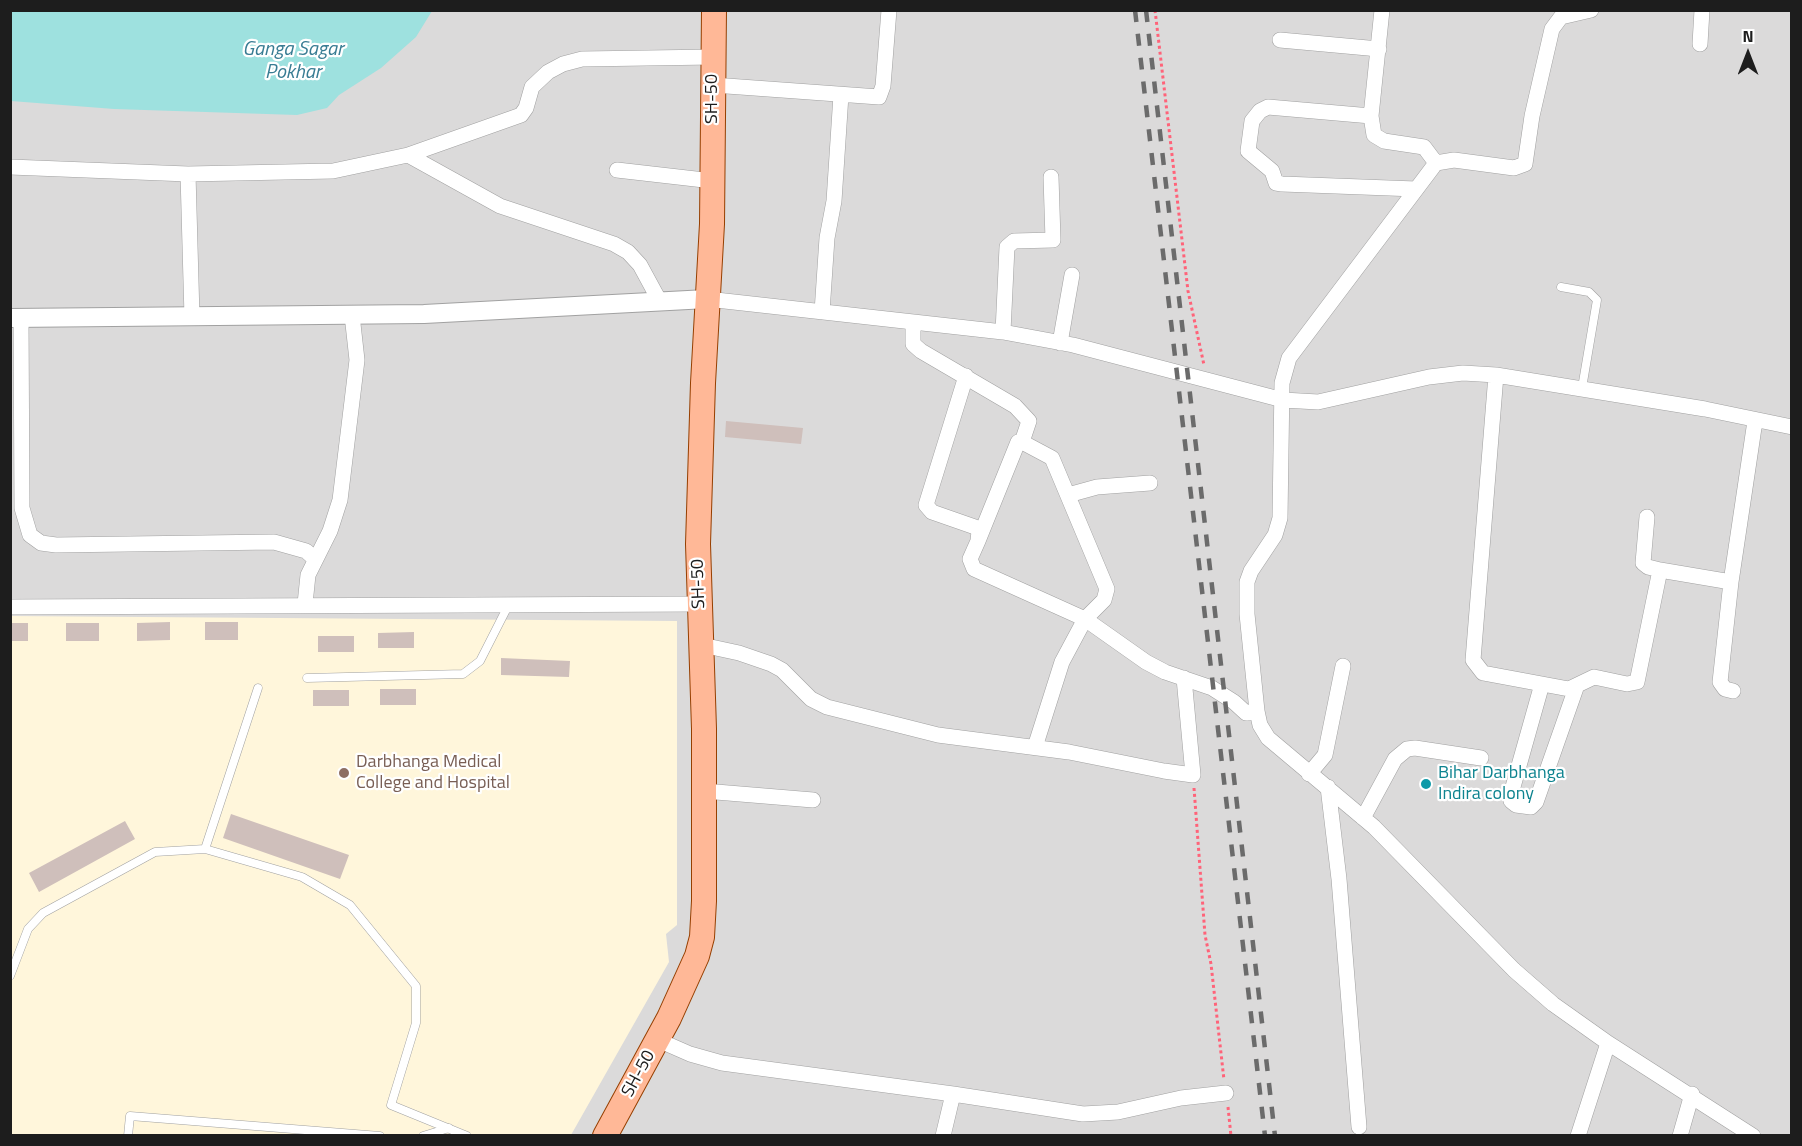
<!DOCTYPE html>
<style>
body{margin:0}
#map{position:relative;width:1802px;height:1146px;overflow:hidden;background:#efe7e2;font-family:"Titillium Web",sans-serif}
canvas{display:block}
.frame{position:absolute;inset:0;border:12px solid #1d1d1d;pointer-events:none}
.north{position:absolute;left:1718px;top:24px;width:60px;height:60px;-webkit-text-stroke:4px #fff;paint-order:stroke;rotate:0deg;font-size:16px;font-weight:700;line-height:24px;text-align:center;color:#1d1d1d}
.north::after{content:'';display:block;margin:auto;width:21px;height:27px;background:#1d1d1d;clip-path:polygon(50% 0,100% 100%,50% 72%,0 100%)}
</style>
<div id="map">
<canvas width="1802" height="1146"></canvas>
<div class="frame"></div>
<div class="north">N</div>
</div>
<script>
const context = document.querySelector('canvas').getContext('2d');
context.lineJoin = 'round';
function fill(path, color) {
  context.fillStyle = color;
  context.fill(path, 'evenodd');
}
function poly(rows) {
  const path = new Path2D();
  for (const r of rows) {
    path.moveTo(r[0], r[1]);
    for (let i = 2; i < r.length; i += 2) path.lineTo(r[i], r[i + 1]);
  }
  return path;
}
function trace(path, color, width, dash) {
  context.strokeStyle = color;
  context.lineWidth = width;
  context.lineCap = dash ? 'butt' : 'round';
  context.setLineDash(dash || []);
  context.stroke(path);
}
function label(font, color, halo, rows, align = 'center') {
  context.font = font + ' "Titillium Web",sans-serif';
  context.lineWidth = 4.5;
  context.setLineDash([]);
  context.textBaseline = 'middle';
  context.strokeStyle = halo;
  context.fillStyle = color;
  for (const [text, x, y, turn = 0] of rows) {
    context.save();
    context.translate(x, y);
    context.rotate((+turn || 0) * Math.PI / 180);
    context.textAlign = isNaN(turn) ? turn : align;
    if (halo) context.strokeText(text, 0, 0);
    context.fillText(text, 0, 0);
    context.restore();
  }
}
fill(poly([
 [11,11,1791,11,1791,1135,11,1135]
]), '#dbdada');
fill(poly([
 [11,616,677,621,677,925,666,934,669,962,571,1135,11,1136]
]), '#fff6db');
fill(poly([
 [10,11,11,10,432,11,416,37,381,68,339,95,327,108,297,115,114,109,11,101]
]), '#9ee1df');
fill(poly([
 [726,421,803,428,801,444,725,437],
 [170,622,170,640,137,641,137,623],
 [205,622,238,622,238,640,205,640],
 [10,623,28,623,28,641,10,641],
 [66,623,99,623,99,641,66,641],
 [414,632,414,648,378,648,378,633],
 [318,636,354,636,354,652,318,652],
 [501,658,570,661,569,677,501,675],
 [380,689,416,689,416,705,380,705],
 [313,690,349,690,349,706,313,706],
 [231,814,349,855,340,879,223,838],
 [125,821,135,839,39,892,29,873]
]), '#cfbfbb');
const service = poly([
 [1561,287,1589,292,1597,300,1582,388],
 [307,678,463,674,480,661,509,604],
 [205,849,258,688],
 [10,976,28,929,43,913,155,852,205,849,302,877,350,905,416,986,416,1023,391,1105,467,1136],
 [128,1136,130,1116,380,1136],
 [423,1136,449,1128]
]);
const minor = poly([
 [1382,10,1371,116,1374,135,1384,141,1424,147,1436,163],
 [1591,10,1561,17,1552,29,1532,116,1525,164,1514,168,1454,160,1436,163,1289,358,1282,383,1280,518,1275,535,1251,571,1247,582,1247,614,1257,711,1260,725,1268,738,1374,827,1514,970,1553,1004,1608,1043,1753,1136],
 [1280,40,1379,49],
 [1700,44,1702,10],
 [713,85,879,97,883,86,889,10],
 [1371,116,1268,107,1260,111,1252,121,1248,151,1272,171,1276,183,1282,184,1416,189],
 [408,155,521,115,526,108,532,87,548,72,563,64,582,59,713,57],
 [10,167,188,174,333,171,408,155,500,206,614,244,628,252,640,265,659,300],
 [617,170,713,181],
 [188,174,192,317],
 [707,299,1003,332,1073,345,1283,400,1318,402,1429,377,1463,373,1496,375,1705,409,1792,427],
 [822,312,827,238,834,201,841,95],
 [21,318,22,508,30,535,41,543,56,545,274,542,306,551,314,558],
 [913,322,913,344,921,351,1015,406,1029,421,1022,442,1052,458,1107,589,1104,600,1085,619,1146,662,1165,672,1212,688,1234,702,1246,713,1257,711],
 [1003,332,1007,247,1014,241,1053,240,1051,177],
 [1060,343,1072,275],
 [1496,375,1473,660,1483,673,1569,689,1594,677,1627,684,1637,682,1660,570,1731,582,1755,421],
 [966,376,926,505,932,512,975,527,979,531,978,541,970,559,974,569,1085,619,1062,662,1035,747],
 [1068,495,1097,487,1150,483],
 [1647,517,1643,563,1648,567,1660,570],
 [978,541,1018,442],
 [1731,582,1720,682,1725,689,1733,691],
 [305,604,308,575,330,531,340,500,357,360,352,315],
 [10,607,700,604],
 [702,645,739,653,771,664,782,670,811,699,827,707,938,735,1069,752,1164,771,1193,775,1184,678],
 [1542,684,1511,794,1511,801,1516,805,1531,807,1536,802,1576,688],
 [1309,774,1325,755,1343,666],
 [1328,787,1339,879,1359,1127],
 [704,791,813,800],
 [1363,818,1395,759,1407,749,1415,748,1481,758],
 [658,1040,690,1054,722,1063,953,1094,943,1136],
 [953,1094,1083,1114,1118,1112,1181,1098,1226,1093],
 [1578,1136,1608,1043],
 [1680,1136,1692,1094]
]);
const tertiary = poly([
 [10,318,424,314,707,299]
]);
const primary = poly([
 [605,1136,669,1018,697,956,702,937,704,901,704,729,698,544,703,383,712,224,714,10]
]);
trace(service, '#a1a1a1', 9);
trace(minor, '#a1a1a1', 16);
trace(tertiary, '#a1a1a1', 20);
trace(primary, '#963f00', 26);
trace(poly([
 [1155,10,1188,291,1204,365],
 [1194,788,1205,935,1211,964,1224,1080],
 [1228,1107,1231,1136]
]), '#ff6379', 3, [3, 3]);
trace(service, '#fff', 8);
trace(minor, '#fff', 15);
trace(tertiary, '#fff', 18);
trace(primary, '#ffb897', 24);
trace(poly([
 [1135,10,1265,1136],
 [1146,10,1275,1136]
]), '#6b6b6b', 4.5, [12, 12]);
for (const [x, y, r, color] of [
 [344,773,6,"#8d6e63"],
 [1426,784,6,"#0f9aa8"]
]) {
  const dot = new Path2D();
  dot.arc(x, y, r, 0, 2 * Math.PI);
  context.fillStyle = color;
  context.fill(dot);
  trace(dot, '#fff', 2);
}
label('18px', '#1d1d1d', '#fff', [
 ["SH-50",713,99,-90],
 ["SH-50",699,584,-92],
 ["SH-50",639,1074,-62]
]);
label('18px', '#785e54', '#fff', [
 ["Darbhanga Medical",356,763],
 ["College and Hospital",356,784]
], 'left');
label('18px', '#0d838f', '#fff', [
 ["Bihar Darbhanga",1438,774],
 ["Indira colony",1438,795]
], 'left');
label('italic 20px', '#387c93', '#fff', [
 ["Ganga Sagar",293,50],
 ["Pokhar",293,73]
]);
</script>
